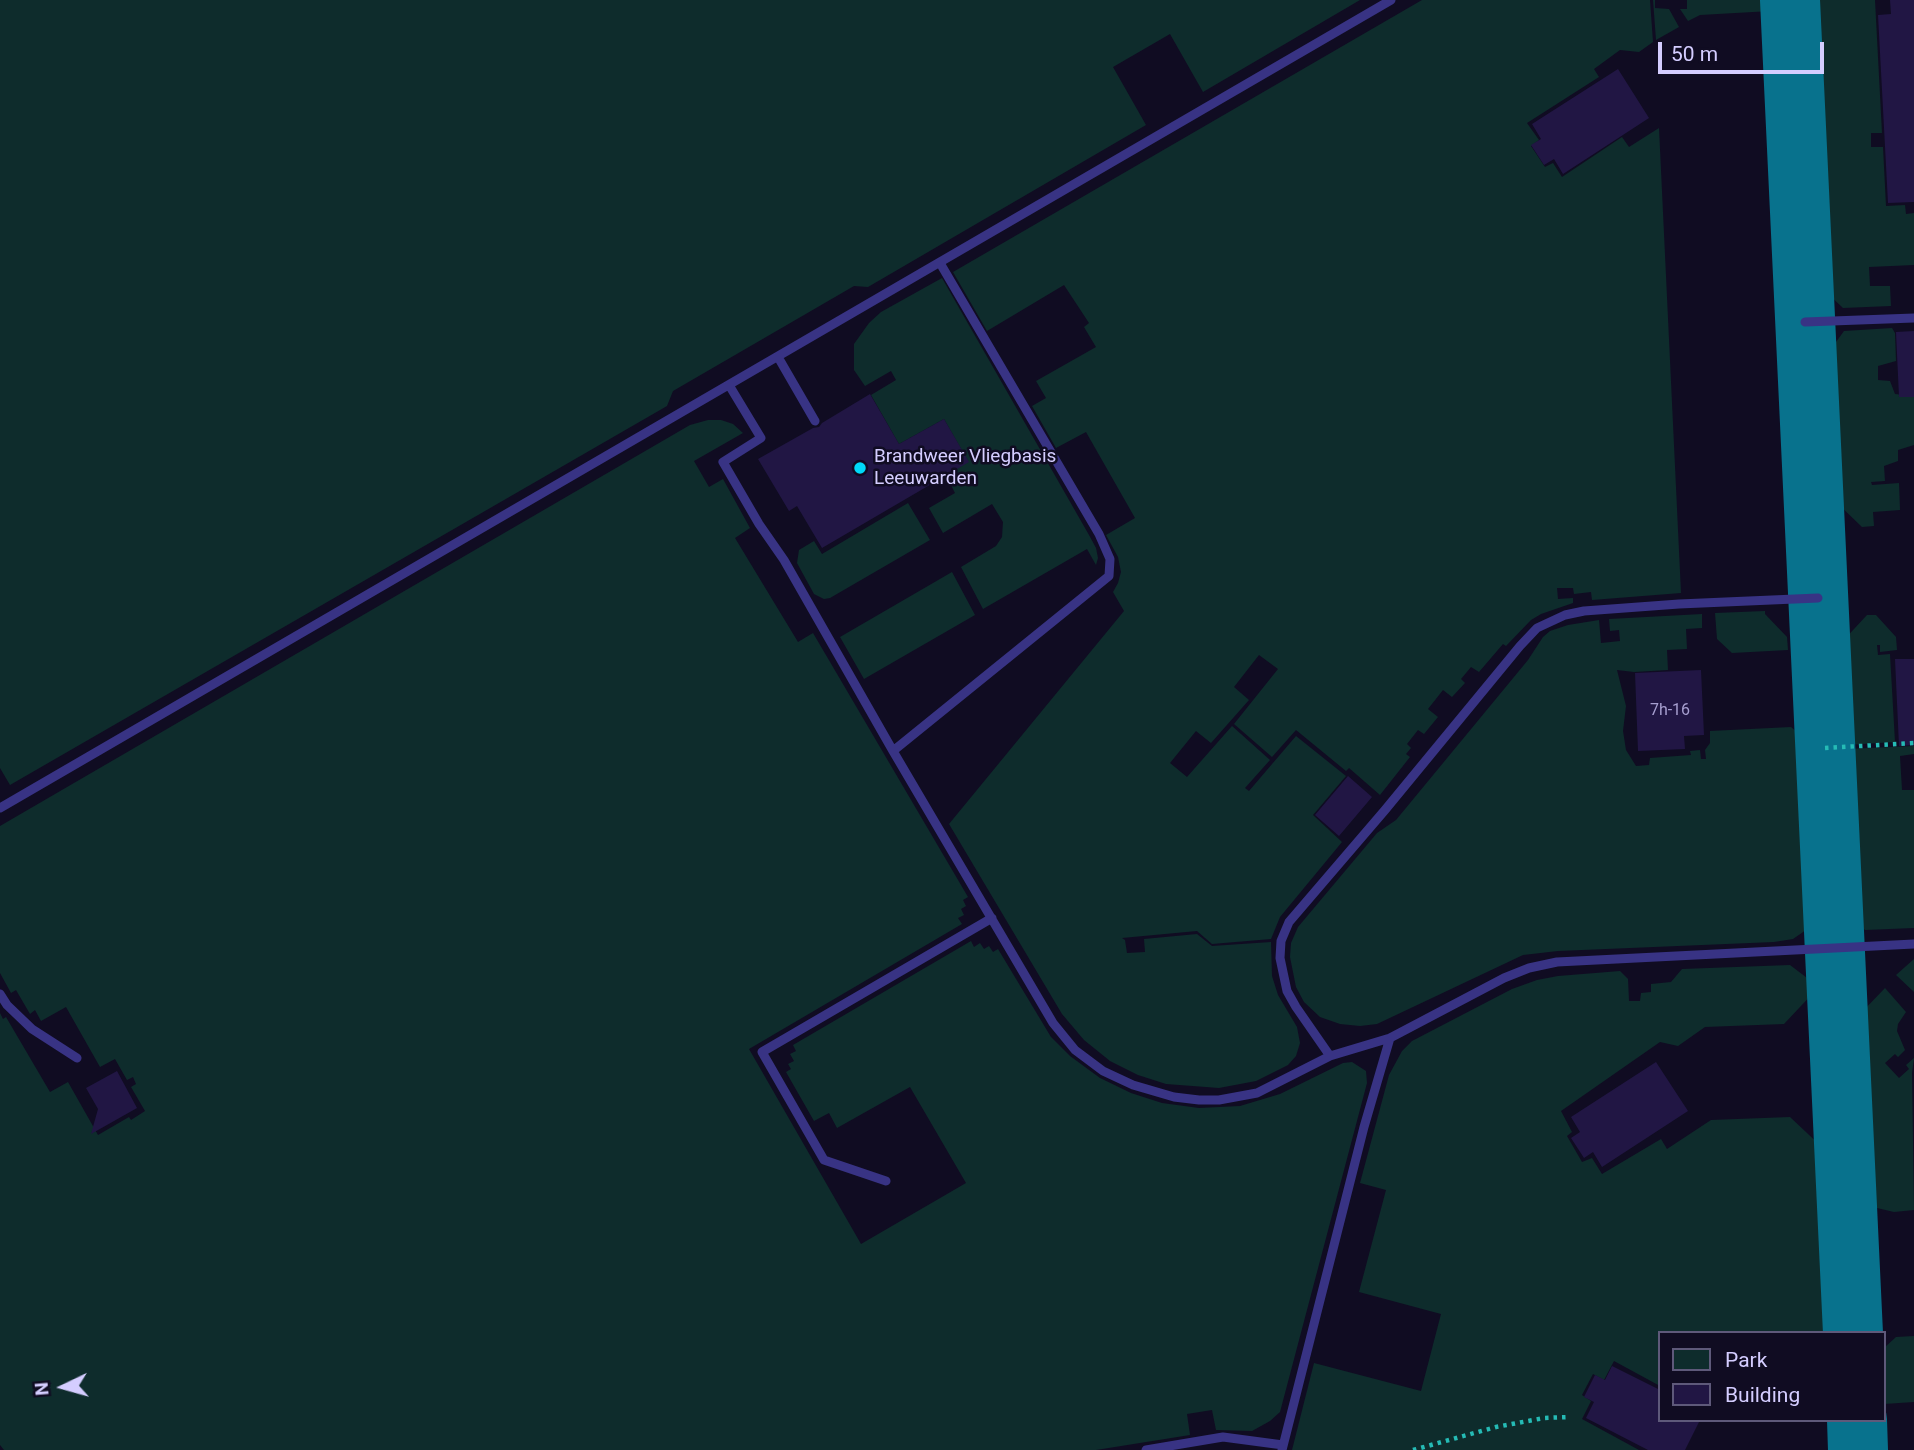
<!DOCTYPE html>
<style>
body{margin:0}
#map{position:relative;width:1914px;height:1450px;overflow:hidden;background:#100c22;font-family:Roboto,sans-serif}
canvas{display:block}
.legend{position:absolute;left:1658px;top:1331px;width:228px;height:91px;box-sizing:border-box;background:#100c22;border:2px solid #5e597a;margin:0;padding:9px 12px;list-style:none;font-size:21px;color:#d4cdff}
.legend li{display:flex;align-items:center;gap:14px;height:35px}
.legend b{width:35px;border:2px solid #5e597a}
.north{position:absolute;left:28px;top:1352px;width:70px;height:70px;-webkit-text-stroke:5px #100c22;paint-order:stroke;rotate:265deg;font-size:19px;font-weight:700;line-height:28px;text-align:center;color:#d4cdff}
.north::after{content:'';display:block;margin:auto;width:24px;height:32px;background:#d4cdff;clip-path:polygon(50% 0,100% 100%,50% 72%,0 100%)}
.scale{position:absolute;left:1658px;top:42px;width:166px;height:32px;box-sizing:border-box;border:4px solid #d4cdff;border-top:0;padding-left:9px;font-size:21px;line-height:24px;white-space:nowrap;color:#d4cdff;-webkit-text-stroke:5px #100c22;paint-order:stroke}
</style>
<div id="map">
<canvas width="1914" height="1450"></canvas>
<ul class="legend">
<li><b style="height:19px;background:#0e2c2c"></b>Park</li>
<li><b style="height:19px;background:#211644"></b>Building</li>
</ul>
<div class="north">N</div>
<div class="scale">50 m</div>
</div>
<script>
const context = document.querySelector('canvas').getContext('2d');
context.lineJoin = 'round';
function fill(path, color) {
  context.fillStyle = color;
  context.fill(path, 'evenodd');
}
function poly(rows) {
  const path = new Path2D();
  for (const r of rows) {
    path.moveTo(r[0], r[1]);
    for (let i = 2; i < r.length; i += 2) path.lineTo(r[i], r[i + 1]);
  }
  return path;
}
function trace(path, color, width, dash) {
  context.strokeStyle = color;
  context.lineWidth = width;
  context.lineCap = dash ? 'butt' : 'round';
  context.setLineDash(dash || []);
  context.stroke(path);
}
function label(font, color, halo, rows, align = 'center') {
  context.font = font + ' Roboto,sans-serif';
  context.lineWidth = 5;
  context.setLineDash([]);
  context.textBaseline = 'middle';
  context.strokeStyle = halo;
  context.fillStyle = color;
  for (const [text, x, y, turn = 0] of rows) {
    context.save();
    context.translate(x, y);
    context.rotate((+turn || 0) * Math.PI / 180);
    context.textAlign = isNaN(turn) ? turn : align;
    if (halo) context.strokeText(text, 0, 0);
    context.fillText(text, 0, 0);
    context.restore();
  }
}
fill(poly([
 [0,0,1360,0,1203,92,1170,34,1113,67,1146,125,868,287,854,286,673,391,667,406,10,785,0,768],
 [1422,0,1650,0,1653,42,1639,52,1620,50,1594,69,1599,77,1527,123,1539,140,1531,146,1545,167,1553,163,1562,177,1622,137,1629,147,1659,128,1681,593,1592,600,1591,592,1574,594,1573,588,1557,588,1558,599,1573,598,1573,603,1541,614,1531,620,1506,646,1503,644,1479,672,1471,667,1461,679,1465,683,1452,697,1443,690,1428,709,1438,717,1424,734,1418,730,1407,744,1411,748,1406,754,1410,757,1380,795,1349,768,1346,771,1296,730,1272,757,1234,724,1278,669,1259,655,1234,687,1249,700,1211,743,1196,731,1170,763,1187,777,1232,726,1270,760,1245,788,1249,791,1296,736,1346,776,1313,815,1342,842,1280,917,1271,939,1212,944,1197,931,1122,938,1125,940,1127,953,1145,952,1144,939,1197,934,1212,946,1271,942,1272,976,1278,995,1297,1027,1300,1043,1296,1056,1288,1065,1256,1081,1219,1088,1166,1084,1138,1075,1110,1061,1084,1040,1062,1014,949,824,1124,611,1113,592,1118,583,1121,572,1118,557,1106,535,1135,518,1086,432,1056,448,1032,406,1046,398,1036,381,1096,347,1084,327,1089,323,1064,285,987,331,953,272],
 [1653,0,1655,0,1655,8,1669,9,1679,27,1656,40],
 [1687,0,1770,0,1771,11,1700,15,1688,21,1680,9,1687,9],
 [1811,0,1875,0,1882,133,1871,133,1871,147,1883,147,1886,206,1905,205,1906,214,1914,213,1914,265,1869,267,1870,286,1890,286,1891,306,1843,308,1825,291],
 [942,278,1089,535,1096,548,1098,558,1096,565,1087,549,983,609,961,567,996,546,1002,537,1003,522,992,504,943,533,929,508,955,493,946,475,968,461,944,419,899,444,871,395,896,380,891,371,865,386,854,370,854,344,869,323,881,312],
 [1892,328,1895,333,1896,361,1878,366,1878,380,1890,381,1895,394,1914,396,1914,445,1898,450,1898,461,1884,466,1885,481,1871,482,1872,485,1899,483,1900,510,1873,512,1874,526,1862,527,1835,501,1828,353,1844,331],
 [708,420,721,420,733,424,743,433,694,461,709,487,723,479,750,528,735,538,798,642,813,633,968,897,963,900,966,906,961,909,964,915,958,918,962,924,749,1049,861,1244,966,1183,910,1087,837,1128,829,1113,814,1121,786,1072,791,1069,788,1064,794,1061,790,1054,796,1051,793,1045,971,941,974,947,980,943,984,949,989,946,993,952,998,949,1051,1037,1070,1056,1100,1078,1131,1093,1162,1103,1199,1108,1240,1106,1280,1094,1343,1063,1352,1062,1366,1071,1367,1083,1280,1412,1270,1421,1252,1431,1216,1430,1212,1410,1187,1414,1190,1435,1096,1450,4,1450,0,1445,0,1013,3,1019,6,1017,50,1092,68,1082,98,1135,129,1117,131,1120,145,1111,131,1087,136,1084,133,1077,127,1080,115,1059,100,1067,66,1007,41,1021,35,1010,30,1014,16,990,11,993,0,973,0,826,690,425],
 [908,503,930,540,830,598,824,599,814,594,797,563,799,550,814,541,822,554],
 [952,572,975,615,864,679,840,637],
 [1765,611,1765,614,1787,637,1788,650,1732,653,1717,639,1715,613],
 [1702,614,1702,628,1686,629,1687,649,1667,650,1668,670,1634,672,1617,670,1626,706,1623,731,1626,750,1636,766,1649,765,1650,758,1691,755,1690,751,1700,750,1701,759,1706,759,1705,750,1710,743,1710,731,1791,727,1804,738,1813,916,1806,930,1793,939,1774,942,1558,951,1523,955,1377,1024,1360,1026,1340,1024,1320,1017,1304,1002,1296,987,1290,957,1291,943,1298,927,1377,833,1396,820,1528,660,1543,637,1550,631,1568,625,1599,620,1601,643,1620,641,1619,630,1610,631,1609,619],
 [1867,615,1876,615,1896,637,1897,650,1880,652,1880,645,1877,645,1878,655,1890,654,1895,742,1846,745,1841,643],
 [1914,746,1914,754,1900,756,1902,790,1914,790,1914,928,1865,930,1855,922,1846,749],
 [1914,959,1914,992,1896,975],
 [1790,965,1815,984,1816,990,1784,1024,1705,1027,1678,1046,1660,1042,1561,1111,1572,1132,1567,1136,1582,1162,1592,1158,1602,1174,1661,1139,1667,1149,1711,1120,1790,1117,1824,1149,1832,1333,1660,1333,1660,1386,1614,1361,1604,1380,1593,1374,1582,1395,1591,1401,1582,1419,1639,1450,1292,1450,1314,1363,1421,1391,1441,1314,1359,1292,1386,1190,1360,1183,1389,1075,1402,1051,1412,1041,1512,989,1537,980,1558,976,1620,971,1628,979,1629,1001,1640,1001,1641,993,1651,992,1651,984,1671,982,1682,969],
 [1885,988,1906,1012,1898,1024,1897,1031,1905,1050,1898,1057,1895,1054,1885,1063,1899,1078,1909,1069,1906,1065,1914,1058,1912,1073,1914,1210,1894,1212,1877,1208,1869,1198,1867,1191,1860,1014],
 [1914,1336,1914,1402,1884,1404,1884,1348,1896,1337]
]), '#0e2c2c');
trace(poly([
 [1790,0,1853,1333],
 [1857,1420,1858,1450]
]), '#08728d', 60);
fill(poly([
 [1890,0,1914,0,1914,202,1888,203,1878,15,1891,14],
 [1618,69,1649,118,1563,174,1554,159,1544,165,1531,145,1541,139,1532,124],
 [1914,331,1914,397,1899,397,1896,332],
 [870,394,899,444,944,419,969,462,822,548,797,506,789,511,758,459,813,428,819,427,822,423],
 [1895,659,1914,659,1914,745,1899,746],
 [1701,670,1704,735,1684,736,1685,749,1638,751,1635,673],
 [1348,776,1372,797,1339,836,1315,815],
 [1656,1062,1688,1111,1602,1167,1593,1152,1584,1158,1571,1138,1580,1132,1571,1117],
 [117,1071,137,1108,91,1134,98,1109,86,1088],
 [1612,1366,1660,1390,1660,1420,1700,1420,1685,1450,1648,1450,1586,1418,1594,1402,1584,1397,1595,1375,1605,1380]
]), '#211644');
trace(poly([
 [1825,748,1914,743],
 [1413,1450,1496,1427,1544,1418,1569,1417]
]), '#25bbb5', 4.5, [3.5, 5]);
trace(poly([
 [1805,322,1914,318],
 [778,357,815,421],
 [729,385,761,438,723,462,759,524,784,560,893,751,1053,1023,1075,1050,1103,1071,1133,1085,1174,1097,1199,1100,1219,1100,1257,1093,1330,1056,1390,1038,1504,978,1529,968,1557,962,1914,944],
 [893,751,1109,576,1110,559,1099,534,940,263],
 [0,808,1391,0],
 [0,994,7,1005,32,1029,77,1058],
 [1330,1056,1296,1007,1287,991,1280,958,1281,941,1289,922,1385,810,1520,646,1537,628,1565,615,1584,611,1679,604,1818,598],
 [886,1181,824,1160,762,1052,992,918],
 [1146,1450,1223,1437,1283,1445],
 [1282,1450,1364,1127,1390,1038]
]), '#383384', 9);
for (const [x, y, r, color] of [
 [860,468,7,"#00d9f8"]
]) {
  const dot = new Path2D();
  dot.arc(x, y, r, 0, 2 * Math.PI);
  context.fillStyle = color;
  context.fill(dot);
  trace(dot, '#100c22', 2.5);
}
label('16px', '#a79fd0', null, [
 ["7h-16",1670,711]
]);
label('19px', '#d4cdff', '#100c22', [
 ["Brandweer Vliegbasis",874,457],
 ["Leeuwarden",874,479]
], 'left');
</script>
